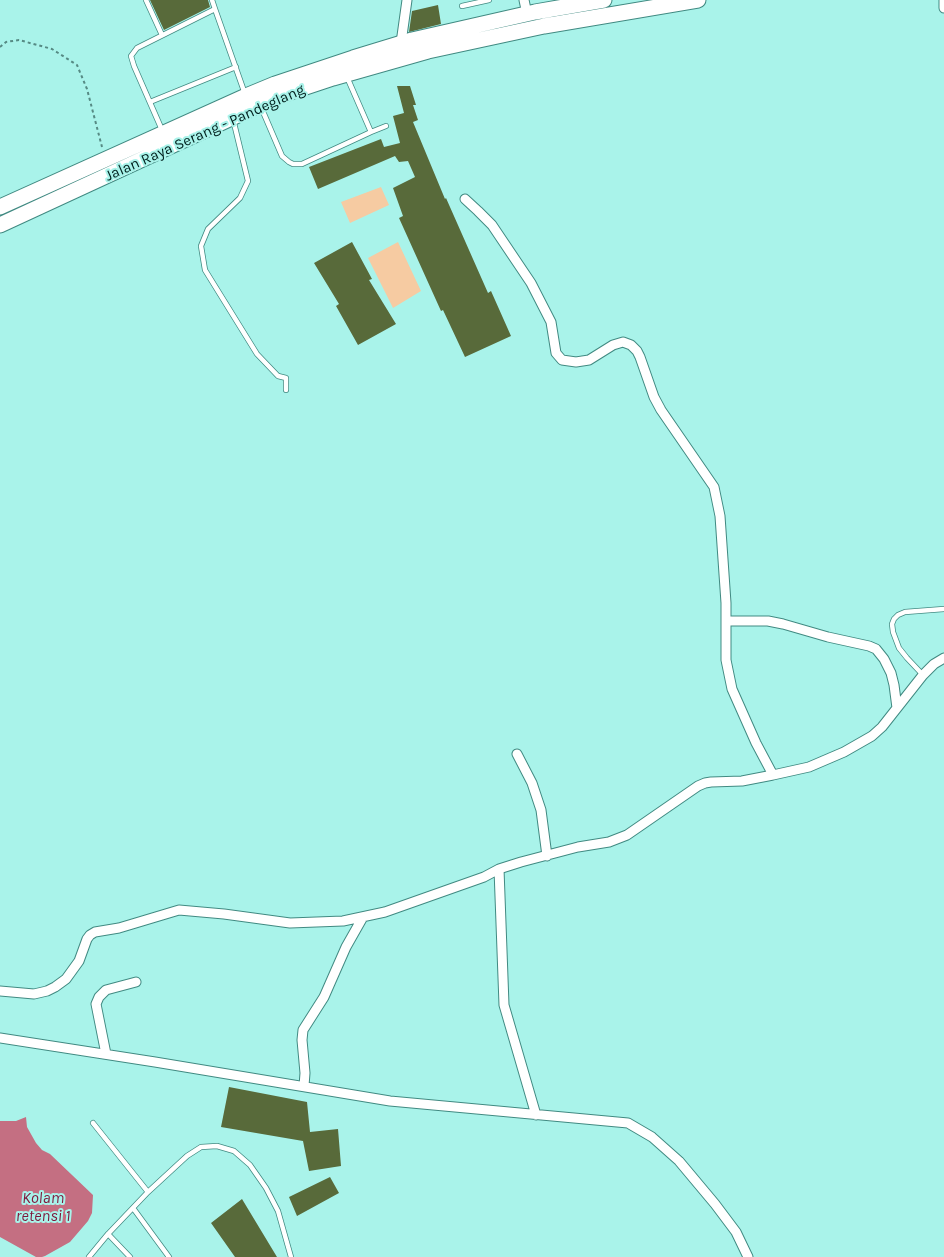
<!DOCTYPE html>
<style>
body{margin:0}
canvas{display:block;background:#a9f3ea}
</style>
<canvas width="944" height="1257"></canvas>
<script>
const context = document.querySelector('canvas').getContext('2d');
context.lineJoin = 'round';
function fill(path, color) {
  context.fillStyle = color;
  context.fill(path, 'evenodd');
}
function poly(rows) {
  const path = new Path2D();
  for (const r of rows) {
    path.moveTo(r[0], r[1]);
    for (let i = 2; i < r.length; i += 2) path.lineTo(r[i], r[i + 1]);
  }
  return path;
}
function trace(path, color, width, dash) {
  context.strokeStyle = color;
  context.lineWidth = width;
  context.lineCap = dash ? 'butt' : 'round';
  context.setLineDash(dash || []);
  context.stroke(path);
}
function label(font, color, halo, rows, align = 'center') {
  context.font = font + ' Karla,sans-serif';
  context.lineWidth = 4;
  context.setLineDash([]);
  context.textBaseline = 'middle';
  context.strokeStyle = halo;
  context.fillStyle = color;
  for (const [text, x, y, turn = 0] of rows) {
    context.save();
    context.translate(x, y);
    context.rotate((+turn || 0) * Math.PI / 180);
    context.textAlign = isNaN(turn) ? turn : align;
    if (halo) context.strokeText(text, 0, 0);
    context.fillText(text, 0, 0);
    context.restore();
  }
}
fill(poly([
 [381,187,389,205,350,223,341,202],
 [398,242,421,291,393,308,368,258]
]), '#f6cba2');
fill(poly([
 [26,1117,27,1127,36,1143,42,1150,50,1154,93,1195,92,1213,88,1221,70,1242,45,1256,42,1257,36,1257,0,1237,0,1121,16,1121]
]), '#c46f82');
fill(poly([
 [150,0,208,0,210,7,164,30],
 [438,5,441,24,409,32,412,11],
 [397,86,410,86,416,105,413,105,418,120,413,122,445,199,446,198,488,293,491,291,511,336,465,357,443,310,441,311,399,218,403,216,393,188,415,177,408,161,399,162,395,156,318,189,309,167,381,139,384,147,400,143,393,116,404,113],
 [352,242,372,279,369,280,396,324,358,345,336,306,339,304,314,263],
 [229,1087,307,1102,310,1132,338,1129,341,1166,309,1171,303,1141,221,1127],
 [330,1177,339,1193,297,1216,289,1197],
 [242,1199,277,1257,235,1257,211,1223]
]), '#586a3a');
const service = poly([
 [146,0,162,35],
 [462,6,489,0],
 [215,9,245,94],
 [150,102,236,67],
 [261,107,282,156,289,162,293,164,302,164,371,132,347,77],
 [233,119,248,181,240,198,208,229,201,246,205,270,257,354,278,376,286,378,286,390],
 [162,130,134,66,131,56,137,48,215,9,212,0],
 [371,132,386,126],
 [923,675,907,658,899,648,893,632,892,624,894,619,898,615,905,612,944,609],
 [93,1123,148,1192],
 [133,1208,169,1257],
 [108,1234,130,1257],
 [89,1257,108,1234,148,1192,187,1156,201,1147,217,1146,234,1151,250,1165,266,1188,278,1211,291,1257]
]);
const minor = poly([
 [524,0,527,14],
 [944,0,944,8],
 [401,43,407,0],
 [465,199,478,211,492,225,531,283,551,322,556,353,562,360,576,362,589,360,613,345,623,342,631,345,637,351,640,357,654,397,661,410,714,487,720,516,726,603,726,660,732,689,756,743,773,775],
 [727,621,768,621,783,624,828,637,869,646,876,649,884,659,891,673,894,685,897,708],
 [517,754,532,783,541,810,547,856],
 [499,869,504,1005,536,1115],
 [0,991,34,994,47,991,55,987,66,979,79,961,87,939,90,935,95,932,119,928,179,910,224,914,290,923,343,921,385,912,484,877,499,869,521,862,578,847,609,842,627,835,698,786,705,783,711,782,742,781,773,775,809,767,844,752,872,736,882,727,923,675,934,664,944,658],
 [0,1038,155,1062,390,1101,628,1123,652,1137,679,1161,715,1204,736,1232,748,1257],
 [106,1054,96,1004,99,997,106,990,136,982],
 [304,1086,305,1073,302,1040,303,1030,324,997,346,947,363,917]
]);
const trunk = poly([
 [0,207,246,96,275,84,353,58,412,40,535,12,604,0],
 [0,225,279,96,333,78,428,51,544,26,698,0]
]);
trace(service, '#418a82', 6);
trace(minor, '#418a82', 11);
trace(trunk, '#418a82', 17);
trace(poly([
 [0,47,6,42,19,40,52,49,77,65,87,89,102,147]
]), '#568a84', 2, [3, 3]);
trace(service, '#fff', 4.5);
trace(minor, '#fff', 9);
trace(trunk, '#fff', 15);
label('15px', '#01201d', '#a9f3ea', [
 ["Jalan Raya Serang - Pandeglang",205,133,-24]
]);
label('italic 16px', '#7f173b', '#a9f3ea', [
 ["Kolam",43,1198],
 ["retensi 1",43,1216]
]);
</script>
